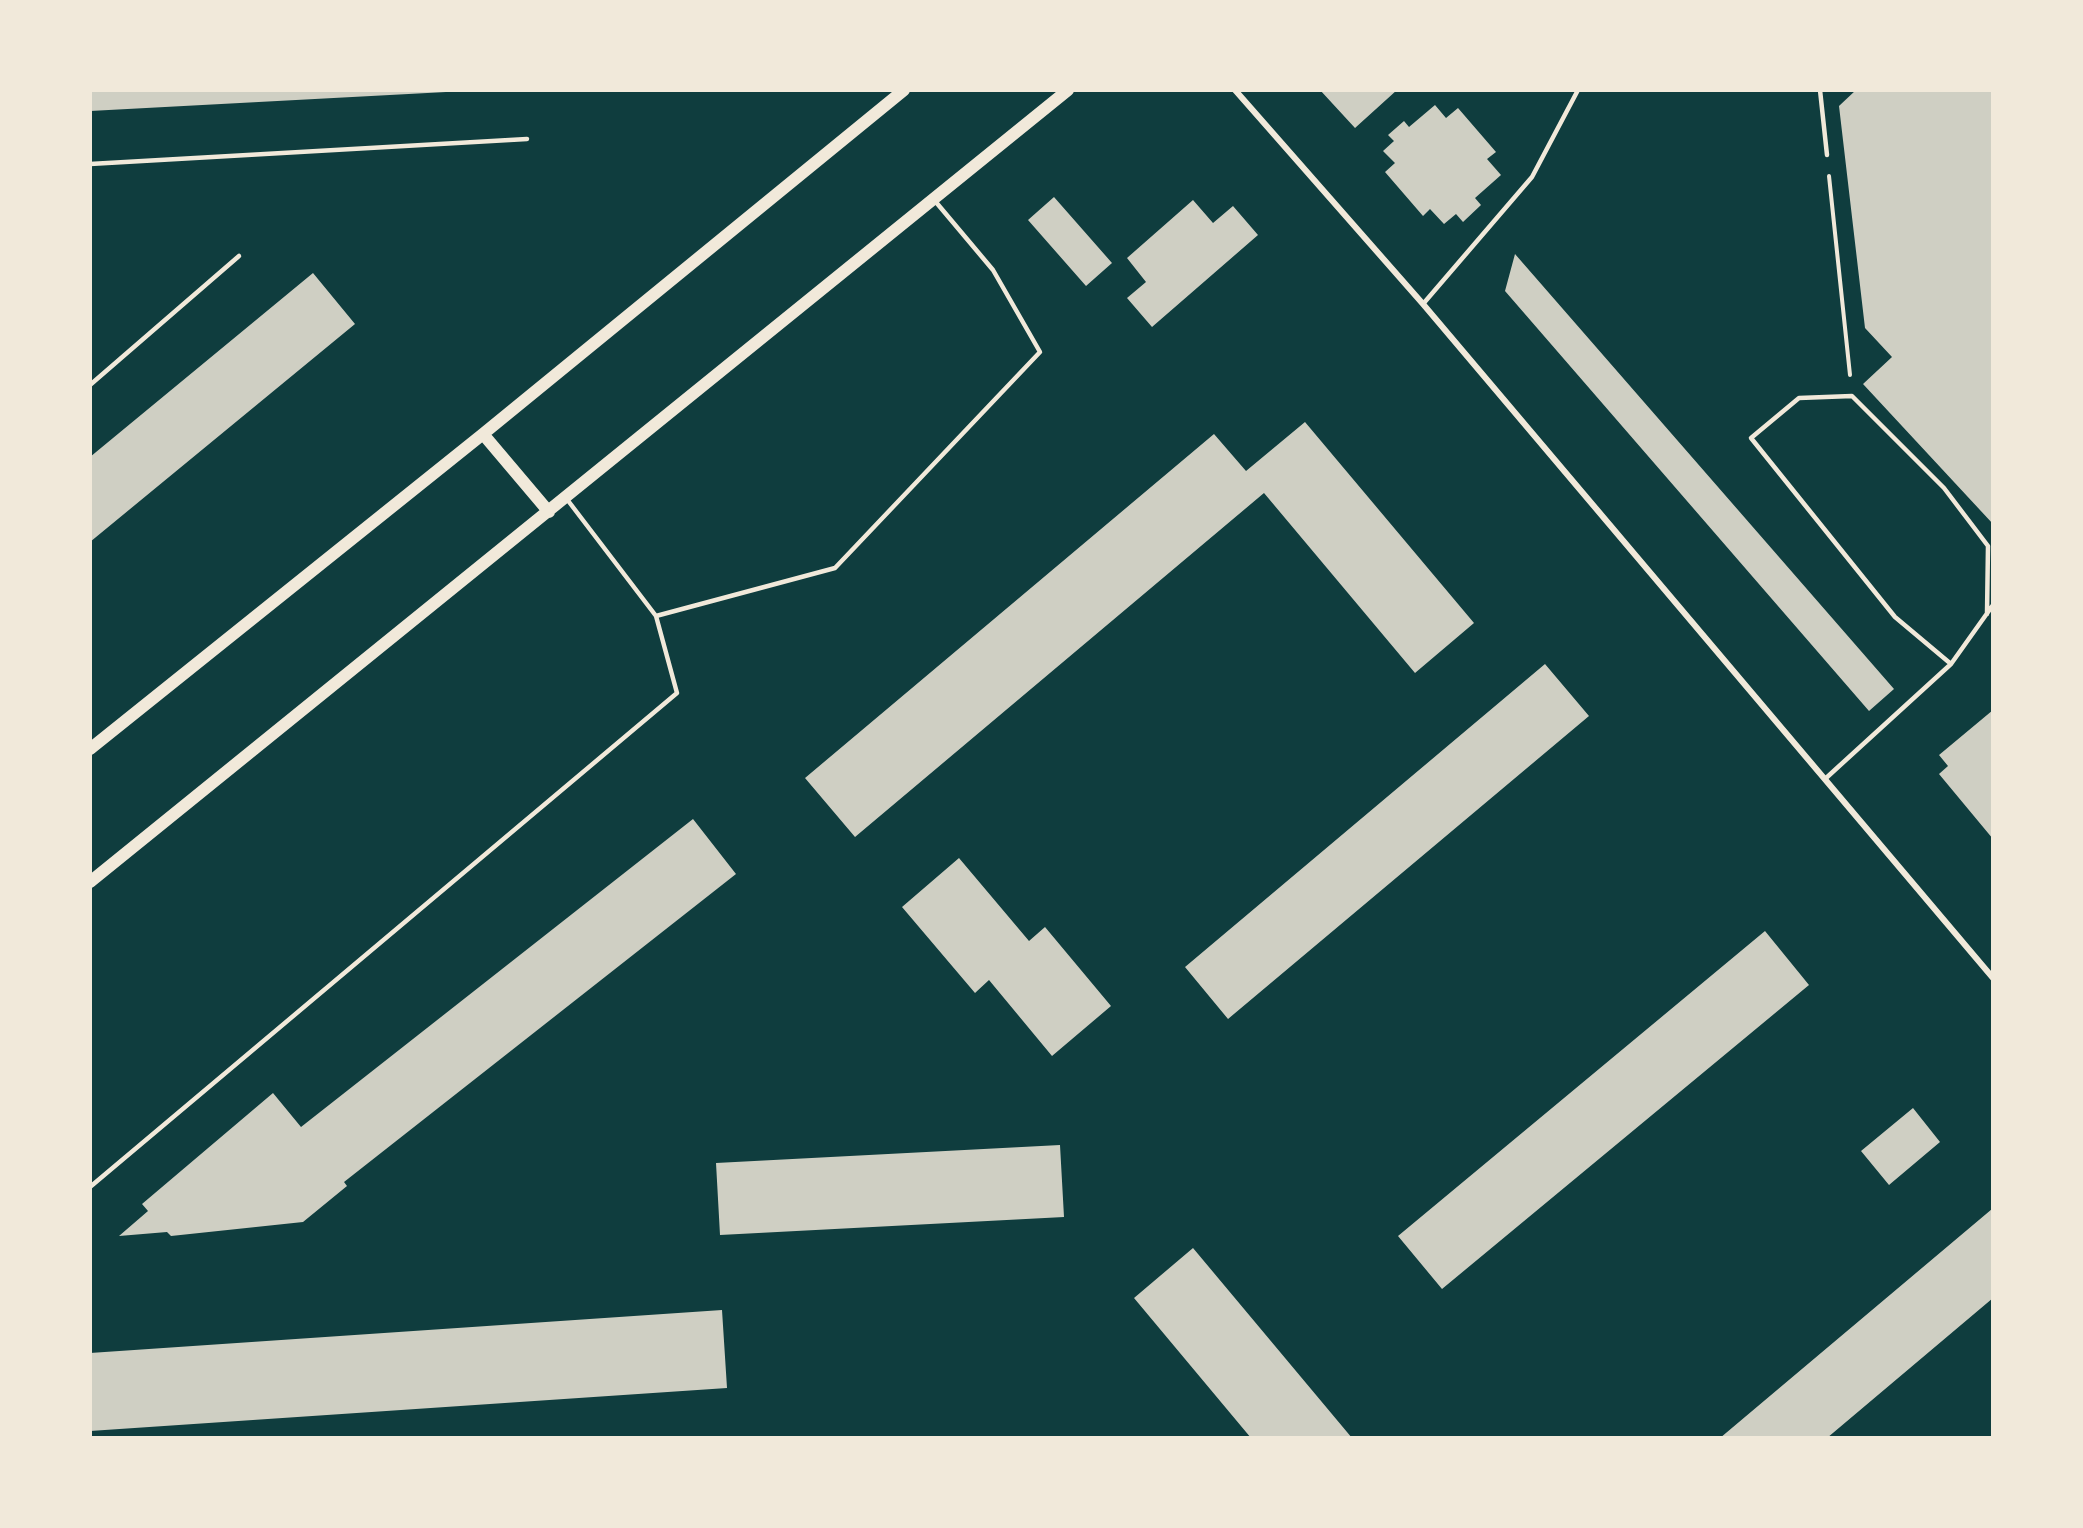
<!DOCTYPE html>
<style>
body{margin:0}
#map{position:relative;width:2083px;height:1528px;overflow:hidden;background:#0f3d3e;font-family:"DejaVu Sans",sans-serif}
canvas{display:block}
.frame{position:absolute;inset:0;border:92px solid #f1e9da;pointer-events:none}
</style>
<div id="map">
<canvas width="2083" height="1528"></canvas>
<div class="frame"></div>
</div>
<script>
const context = document.querySelector('canvas').getContext('2d');
context.lineJoin = 'round';
function fill(path, color) {
  context.fillStyle = color;
  context.fill(path, 'evenodd');
}
function poly(rows) {
  const path = new Path2D();
  for (const r of rows) {
    path.moveTo(r[0], r[1]);
    for (let i = 2; i < r.length; i += 2) path.lineTo(r[i], r[i + 1]);
  }
  return path;
}
function trace(path, color, width, dash) {
  context.strokeStyle = color;
  context.lineWidth = width;
  context.lineCap = dash ? 'butt' : 'round';
  context.setLineDash(dash || []);
  context.stroke(path);
}
fill(poly([
 [90,90,446,90,446,92,90,111],
 [1320,90,1397,90,1355,128],
 [1856,90,1993,90,1993,524,1863,384,1892,357,1865,328,1839,106],
 [1435,105,1446,118,1458,108,1496,152,1487,159,1501,175,1475,198,1481,205,1463,222,1456,214,1444,224,1430,209,1423,216,1385,172,1395,163,1383,151,1394,141,1388,135,1404,121,1409,127],
 [1054,197,1112,263,1086,286,1028,220],
 [1193,200,1213,223,1233,206,1258,235,1152,327,1127,298,1146,282,1127,258],
 [1515,254,1894,689,1869,711,1505,291],
 [313,273,355,324,90,542,90,457],
 [1305,422,1474,623,1415,673,1264,493,855,837,805,778,1214,434,1246,471],
 [1545,664,1589,716,1228,1019,1185,967],
 [1993,710,1993,839,1939,774,1948,766,1939,755],
 [693,819,736,874,344,1182,347,1186,303,1222,171,1236,167,1232,119,1236,148,1211,142,1204,273,1093,301,1127],
 [959,858,1029,941,1045,927,1111,1006,1052,1056,989,980,975,993,902,907],
 [1765,931,1809,985,1442,1289,1398,1236],
 [1913,1108,1940,1142,1889,1185,1861,1151],
 [1060,1145,1064,1217,720,1235,716,1163],
 [1992,1209,1993,1298,1827,1438,1720,1438],
 [1193,1248,1352,1438,1251,1438,1134,1298],
 [722,1310,727,1388,90,1431,90,1353]
]), '#cfcfc3');
trace(poly([
 [1829,176,1850,375]
]), '#f1e9da', 4);
trace(poly([
 [1820,90,1827,155],
 [90,164,527,139],
 [1423,304,1532,177,1578,90],
 [90,385,239,256],
 [566,498,656,616,835,568,1040,352,993,270,935,201],
 [1951,664,1895,617,1751,438,1799,398,1852,396,1944,488,1988,546,1987,614],
 [1825,779,1951,664,1993,605],
 [90,1187,677,693,656,616]
]), '#f1e9da', 4.5);
trace(poly([
 [1235,90,1423,304,1993,978]
]), '#f1e9da', 6);
trace(poly([
 [483,434,549,512],
 [90,749,483,434,904,90],
 [90,882,1068,90]
]), '#f1e9da', 12);
</script>
